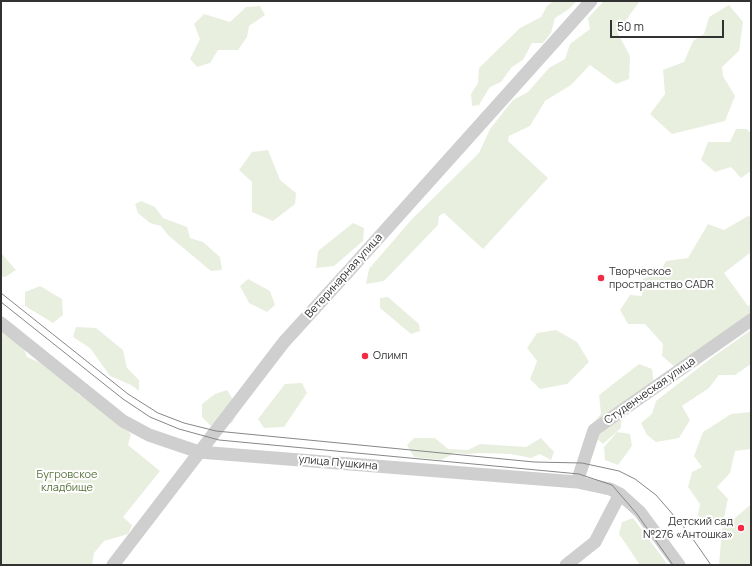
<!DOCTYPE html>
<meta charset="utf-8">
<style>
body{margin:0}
#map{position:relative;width:752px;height:566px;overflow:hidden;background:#fff;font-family:Manrope,sans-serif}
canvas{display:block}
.frame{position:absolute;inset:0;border:2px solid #323232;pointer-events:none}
.scale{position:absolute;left:610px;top:20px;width:114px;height:18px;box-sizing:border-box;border:2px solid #323232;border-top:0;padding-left:5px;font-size:12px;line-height:14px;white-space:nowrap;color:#323232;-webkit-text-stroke:3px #fff;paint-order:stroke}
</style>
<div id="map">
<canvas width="752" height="566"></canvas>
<div class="frame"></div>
<div class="scale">50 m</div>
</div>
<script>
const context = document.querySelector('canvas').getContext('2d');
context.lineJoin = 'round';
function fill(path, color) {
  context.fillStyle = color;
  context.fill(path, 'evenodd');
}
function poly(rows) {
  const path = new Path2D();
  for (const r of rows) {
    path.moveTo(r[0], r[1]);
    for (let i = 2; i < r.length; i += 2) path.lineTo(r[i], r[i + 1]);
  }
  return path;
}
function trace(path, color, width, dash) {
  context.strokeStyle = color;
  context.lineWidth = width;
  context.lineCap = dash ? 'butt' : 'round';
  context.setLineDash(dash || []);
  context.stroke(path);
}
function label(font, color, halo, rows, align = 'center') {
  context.font = font + ' Manrope,sans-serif';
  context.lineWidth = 4;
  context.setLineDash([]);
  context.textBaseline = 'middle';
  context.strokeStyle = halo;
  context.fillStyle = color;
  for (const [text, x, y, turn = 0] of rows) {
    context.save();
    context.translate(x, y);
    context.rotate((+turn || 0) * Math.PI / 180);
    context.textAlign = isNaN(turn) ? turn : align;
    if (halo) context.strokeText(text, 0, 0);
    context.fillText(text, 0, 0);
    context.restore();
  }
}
fill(poly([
 [553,1,577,1,569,9,555,18,551,33,543,43,532,43,523,60,512,67,501,82,490,87,479,105,472,106,471,94,478,83,479,68,520,28,541,17,547,6],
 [604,1,640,1,617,32,630,56,629,79,616,84,590,65,571,85,545,101,530,126,509,136,508,141,548,178,483,249,444,213,439,216,438,225,384,281,366,284,369,269,412,219,479,153,490,129,513,100,528,92,549,68,565,59,570,44,590,29,588,18],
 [729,5,743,22,739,51,722,67,723,76,735,96,725,121,672,134,650,114,665,94,663,70,684,62,693,41,704,34,709,17],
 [260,6,265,15,249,26,247,37,238,50,218,50,210,63,197,67,190,59,200,39,194,24,204,14,230,22,246,7],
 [736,129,747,129,751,134,751,171,741,178,731,167,715,172,701,160,708,142,730,142],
 [268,150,280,180,296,193,295,204,273,221,252,212,252,182,239,170,252,152],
 [141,201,155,207,163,218,187,227,190,238,203,242,220,257,222,270,211,271,169,236,161,226,150,223,138,213,135,204],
 [748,216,751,217,751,252,724,273,748,306,751,304,751,325,675,367,662,356,663,344,645,324,628,324,620,310,630,295,642,296,643,279,660,272,666,261,688,258,708,224,724,230],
 [353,223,364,228,363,241,334,266,316,268,318,251],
 [1,253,16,270,5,277,1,276],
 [248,279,270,291,275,305,267,312,249,303,240,286],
 [40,286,62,299,63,315,53,323,25,306,25,292],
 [388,297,419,324,420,331,411,334,380,308,380,298],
 [1,327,22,343,27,357,46,365,64,378,79,395,93,401,131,434,128,445,160,471,123,517,132,525,128,534,104,541,94,553,92,565,1,565],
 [76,327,96,328,123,350,127,368,139,380,139,391,131,385,110,376,90,348,73,337],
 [556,330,577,342,589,362,567,384,540,389,530,379,537,361,527,348,537,333],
 [751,330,751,364,735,375,719,375,709,388,682,406,690,420,679,438,656,442,647,435,641,423,652,414,656,401,710,359],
 [639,364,652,369,654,386,622,406,621,428,603,444,587,430,601,414,599,395],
 [302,383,307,393,284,427,264,428,258,419,285,384],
 [227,390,239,409,232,423,213,428,202,417,202,404,215,394],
 [751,412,751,449,735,451,730,473,717,487,728,499,724,518,705,524,698,515,700,504,688,487,692,472,702,467,694,456,703,432,731,414],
 [617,432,630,434,632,446,618,465,605,460,604,447],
 [414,438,435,438,448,449,468,450,480,444,526,447,541,438,554,452,551,460,540,454,531,458,511,454,480,453,467,454,455,453,441,460,414,457,407,445],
 [749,506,751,506,751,565,719,565,722,529],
 [633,518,668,565,640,565,619,534,622,522]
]), '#e9efdf');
trace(poly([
 [1,323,123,421,149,435,199,452,577,482,610,489,620,494,640,512,679,565],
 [577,482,594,430,751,320],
 [113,565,284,342,346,274,591,1],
 [566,565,595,542,620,494]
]), '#cfcfcf', 13);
trace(poly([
 [1,293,128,394,158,413,184,423,216,431,534,462,582,463,619,471,635,479,656,495,688,532,711,565],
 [1,302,123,399,150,417,179,429,219,440,579,474,612,485,637,514,673,565]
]), '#878787', 1);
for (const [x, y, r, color] of [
 [601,278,4,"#f22b43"],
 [365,356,4,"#f22b43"],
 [741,528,4,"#f22b43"]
]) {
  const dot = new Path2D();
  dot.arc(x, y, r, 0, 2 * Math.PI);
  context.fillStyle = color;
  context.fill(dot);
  trace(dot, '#fff', 1.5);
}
label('11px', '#323232', '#fff', [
 ["Творческое",609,272],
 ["пространство CADR",609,285],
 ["Олимп",373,356],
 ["Детский сад",733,522,"right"],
 ["№276 «Антошка»",733,535,"right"]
], 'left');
label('11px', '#323232', '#fff', [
 ["Ветеринарная улица",344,276,-48],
 ["Студенческая улица",650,391,-35],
 ["улица Пушкина",338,463,5]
]);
label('11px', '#57723b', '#fff', [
 ["Бугровское",67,475],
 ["кладбище",67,488]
]);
</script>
